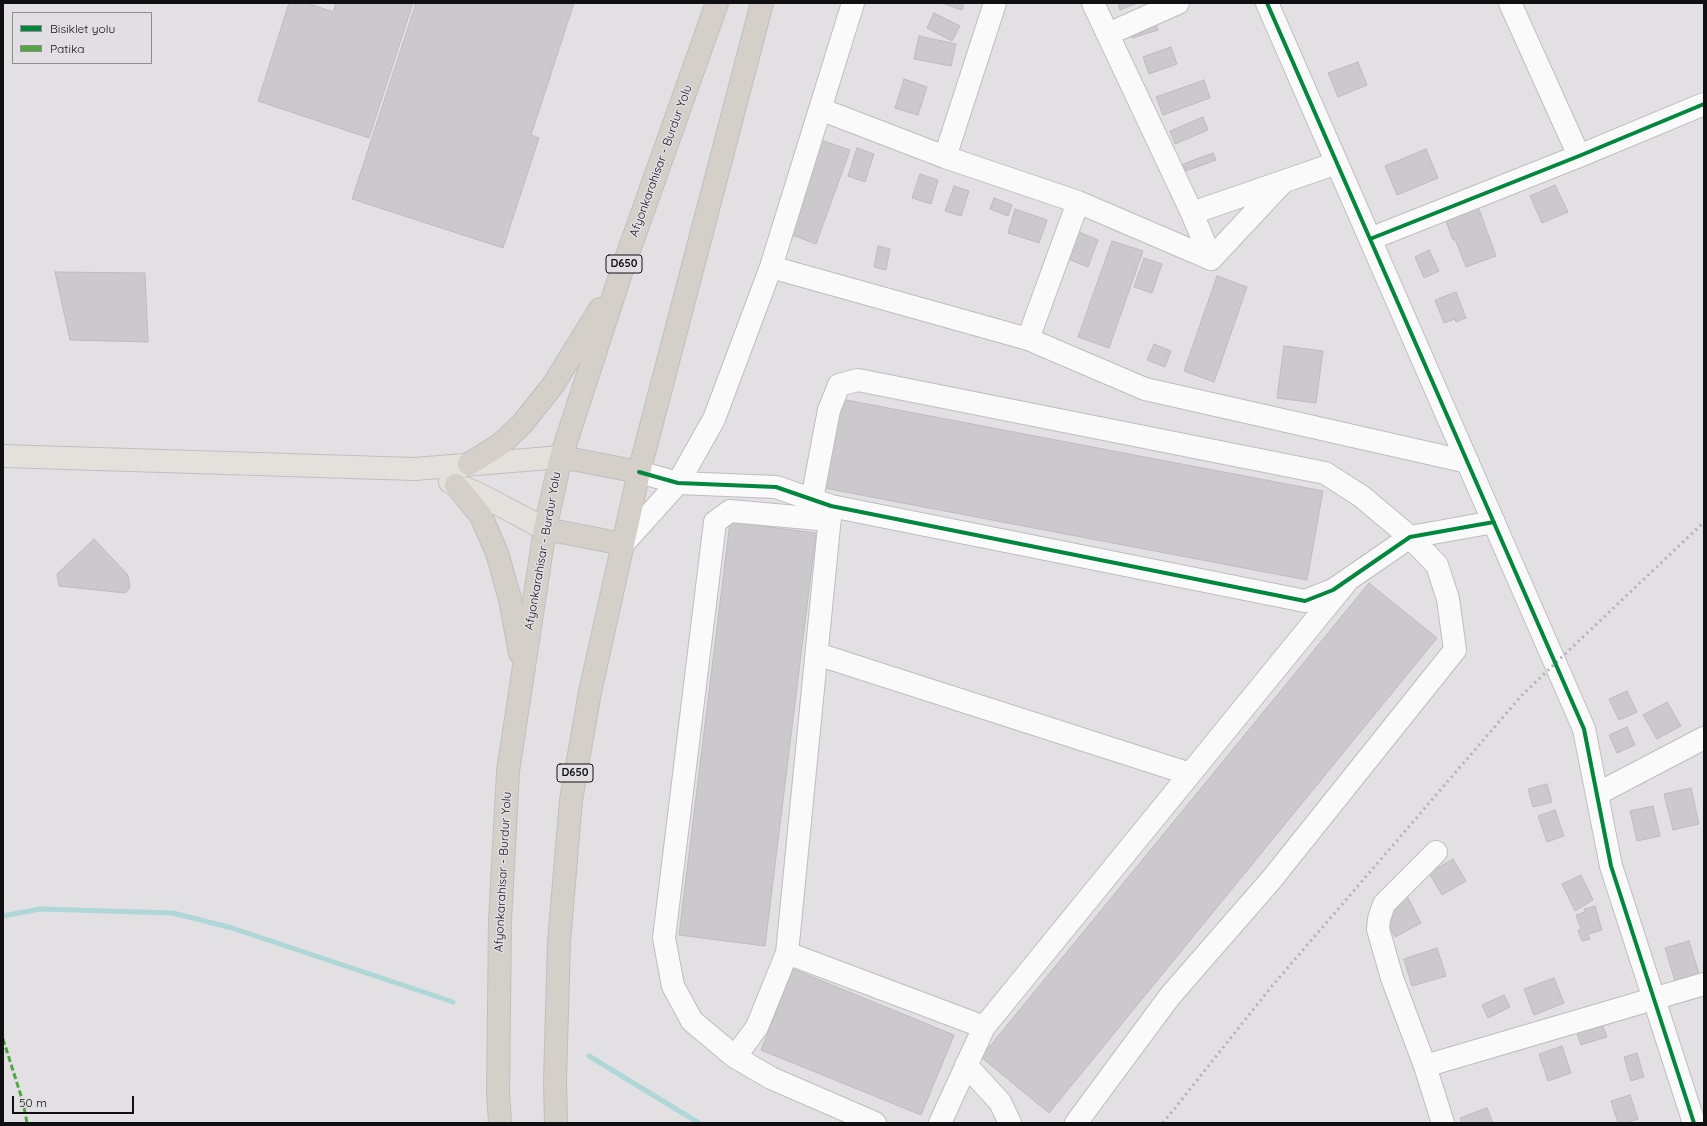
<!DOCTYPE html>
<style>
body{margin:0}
#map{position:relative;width:1707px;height:1126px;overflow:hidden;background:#e2e0e3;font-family:Quicksand,sans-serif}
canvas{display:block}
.frame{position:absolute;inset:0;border:4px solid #100f11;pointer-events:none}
.legend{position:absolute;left:12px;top:12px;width:140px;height:52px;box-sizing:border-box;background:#e2dfe4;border:1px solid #8e8c90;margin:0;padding:5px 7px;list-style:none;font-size:12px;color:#100f11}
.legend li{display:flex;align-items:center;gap:8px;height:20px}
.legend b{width:20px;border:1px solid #8e8c90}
.scale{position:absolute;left:12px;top:1096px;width:122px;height:18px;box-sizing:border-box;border:2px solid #100f11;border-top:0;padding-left:5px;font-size:12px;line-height:14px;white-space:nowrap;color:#100f11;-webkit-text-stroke:3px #e2dfe4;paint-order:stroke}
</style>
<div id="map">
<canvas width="1707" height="1126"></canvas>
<div class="frame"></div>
<ul class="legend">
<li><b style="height:5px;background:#00873e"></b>Bisiklet yolu</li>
<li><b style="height:5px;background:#51a842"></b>Patika</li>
</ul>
<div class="scale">50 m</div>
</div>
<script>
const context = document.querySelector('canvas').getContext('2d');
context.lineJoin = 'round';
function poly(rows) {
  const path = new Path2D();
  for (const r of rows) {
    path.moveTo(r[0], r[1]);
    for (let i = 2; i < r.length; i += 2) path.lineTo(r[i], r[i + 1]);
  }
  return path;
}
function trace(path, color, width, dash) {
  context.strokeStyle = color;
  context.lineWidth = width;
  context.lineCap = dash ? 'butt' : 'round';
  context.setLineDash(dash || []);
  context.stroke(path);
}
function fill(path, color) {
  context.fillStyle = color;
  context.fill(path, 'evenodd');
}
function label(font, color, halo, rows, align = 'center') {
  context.font = font + ' Quicksand,sans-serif';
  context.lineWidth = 3;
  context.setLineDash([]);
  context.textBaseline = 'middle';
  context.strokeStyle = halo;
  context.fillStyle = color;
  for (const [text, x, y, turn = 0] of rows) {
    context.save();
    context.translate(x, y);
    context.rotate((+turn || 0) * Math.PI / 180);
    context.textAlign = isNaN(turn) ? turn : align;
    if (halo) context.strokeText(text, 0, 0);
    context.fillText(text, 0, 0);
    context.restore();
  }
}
trace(poly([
 [3,916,40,909,173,913,232,928,453,1002],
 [589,1056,699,1123]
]), '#b0d7d8', 5);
const building = poly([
 [289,3,307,3,333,12,336,3,413,3,369,138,258,101,289,3],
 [416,3,574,3,531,135,539,138,503,248,352,199,416,3],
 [942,3,964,3,962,10,942,3],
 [1118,3,1137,3,1120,10,1118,3],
 [934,13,960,26,952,41,927,28,934,13],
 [1155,21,1158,30,1132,38,1129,30,1155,21],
 [919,36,956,44,951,66,914,59,919,36],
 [1171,47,1177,64,1149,74,1143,57,1171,47],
 [1358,62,1367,85,1338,97,1328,73,1358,62],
 [904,79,927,87,918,115,895,108,904,79],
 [1204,80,1210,98,1163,115,1156,97,1204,80],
 [1203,117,1208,130,1175,144,1170,131,1203,117],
 [821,140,850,150,816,244,787,233,821,140],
 [857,148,874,154,865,182,848,176,857,148],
 [1426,149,1438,178,1397,195,1385,166,1426,149],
 [1213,153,1216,160,1186,171,1183,164,1213,153],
 [920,174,938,180,931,204,912,198,920,174],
 [1555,185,1568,212,1542,223,1530,196,1555,185],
 [954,186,969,191,961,216,945,211,954,186],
 [994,198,1012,205,1008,216,990,209,994,198],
 [1476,201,1496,256,1466,267,1455,239,1453,240,1443,213,1476,201],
 [1015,209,1047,220,1039,243,1008,233,1015,209],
 [1074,230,1098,240,1088,267,1063,257,1074,230],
 [1112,241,1143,251,1109,348,1078,337,1112,241],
 [878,246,890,249,886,270,874,267,878,246],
 [1429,250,1439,271,1424,278,1415,257,1429,250],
 [1144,258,1162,264,1152,293,1134,287,1144,258],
 [55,272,145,273,148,342,70,340,55,272],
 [1217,276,1247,287,1214,382,1184,371,1217,276],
 [1456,292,1466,318,1456,322,1455,319,1444,323,1435,300,1456,292],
 [1154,344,1171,351,1165,367,1147,360,1154,344],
 [1284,346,1323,351,1316,403,1277,398,1284,346],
 [841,399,1323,491,1307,580,824,488,841,399],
 [730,522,816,533,765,946,679,935,730,522],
 [94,539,128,575,130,588,125,593,59,586,57,574,94,539],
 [1369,583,1437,638,1049,1113,981,1057,1369,583],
 [1627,691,1637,712,1619,720,1609,699,1627,691],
 [1667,702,1681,726,1657,739,1643,715,1667,702],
 [1627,727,1635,745,1617,753,1609,735,1627,727],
 [1547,784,1552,802,1533,807,1528,789,1547,784],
 [1691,788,1699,824,1673,830,1664,794,1691,788],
 [1653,806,1660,836,1637,841,1630,811,1653,806],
 [1555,810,1564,836,1547,842,1538,816,1555,810],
 [1453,859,1466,881,1442,895,1429,873,1453,859],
 [1581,875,1593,900,1575,911,1562,884,1581,875],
 [1407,896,1421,923,1395,937,1382,914,1407,896],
 [1595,906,1602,930,1588,934,1590,939,1582,941,1578,930,1581,929,1576,915,1585,912,1584,909,1595,906],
 [1689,941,1699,974,1675,981,1665,948,1689,941],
 [1437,948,1446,976,1412,986,1404,959,1437,948],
 [793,969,954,1035,921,1115,761,1050,793,969],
 [1554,978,1564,1003,1534,1015,1524,989,1554,978],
 [1504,995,1510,1007,1488,1018,1482,1005,1504,995],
 [1602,1023,1607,1037,1581,1045,1576,1031,1602,1023],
 [1562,1046,1571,1073,1548,1081,1539,1054,1562,1046],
 [1637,1053,1644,1077,1631,1081,1624,1057,1637,1053],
 [1630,1095,1638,1119,1625,1123,1618,1123,1611,1101,1630,1095],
 [1487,1108,1493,1123,1462,1123,1460,1118,1487,1108]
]);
fill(building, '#cbc9cb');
trace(building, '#bdbbbc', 1);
const minor = poly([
 [1093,3,1192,213,1211,259],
 [1267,3,1584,729,1611,866,1694,1123],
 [1510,3,1579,156],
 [1108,34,1178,3],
 [820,109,945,157,1078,202,1211,259,1283,182],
 [945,157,995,3],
 [1192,213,1337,163],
 [1370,239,1579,156,1704,104],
 [771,267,1028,339,1145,389,1468,462],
 [1028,339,1078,202],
 [639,472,678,483,776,487,831,506,1305,601,1333,590,1410,537,1494,522],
 [812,499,829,410,839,385,858,380,1325,473,1361,496,1410,537,1437,565,1448,599,1455,650,1271,880,1170,996,1076,1123],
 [831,506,787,953,984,1027,1348,580],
 [830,520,730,511,715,522,664,938,673,986,692,1021,735,1057,771,1078,875,1123],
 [623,544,678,483,714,419,771,267,853,3],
 [817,654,1190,774],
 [1597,794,1704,738],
 [1436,852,1384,904,1379,919,1378,929,1392,978,1425,1066,1443,1123],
 [735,1057,757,1027,787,953],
 [966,1065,1000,1102,1010,1123],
 [1425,1066,1704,984],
 [940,1123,984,1027]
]);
const major = poly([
 [3,456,415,469,561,457],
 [450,482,479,494,545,529]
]);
const highway = poly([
 [561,457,639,472],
 [469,464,501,444,522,424,553,385,600,309],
 [456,485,481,516,497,553,510,599,520,653],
 [545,529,623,544],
 [500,1123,498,1092,500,921,508,771,545,529,561,457,621,273,717,3],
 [556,1123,555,1081,559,942,571,800,590,692,639,472,762,3]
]);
trace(minor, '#bebdbf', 24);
trace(major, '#c0bfc0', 24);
trace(highway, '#c0bfc0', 24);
trace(minor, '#fbfafb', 22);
trace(major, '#e4e1dc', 22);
trace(highway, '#d4cfc8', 22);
trace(poly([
 [1163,1123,1272,986,1522,695,1704,522]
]), '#b2b1b3', 3, [2, 4]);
trace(poly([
 [3,1039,23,1102,27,1123]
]), '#51a842', 3, [6, 3]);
trace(poly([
 [1267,3,1584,729,1611,866,1694,1123],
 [1370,239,1579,156,1704,104],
 [639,472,678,483,776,487,831,506,1305,601,1333,590,1410,537,1494,522]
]), '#00873e', 4);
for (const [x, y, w] of [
 [624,264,36],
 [575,773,36]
]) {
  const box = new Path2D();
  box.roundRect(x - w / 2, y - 9, w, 18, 3);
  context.fillStyle = '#e2dfe4';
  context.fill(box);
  trace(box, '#100f11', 1);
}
label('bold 11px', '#100f11', null, [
 ["D650",624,264],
 ["D650",575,773]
]);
label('12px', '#100f11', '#e2dfe4', [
 ["Afyonkarahisar - Burdur Yolu",661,161,-70],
 ["Afyonkarahisar - Burdur Yolu",543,551,-80],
 ["Afyonkarahisar - Burdur Yolu",503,872,-87]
]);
</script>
